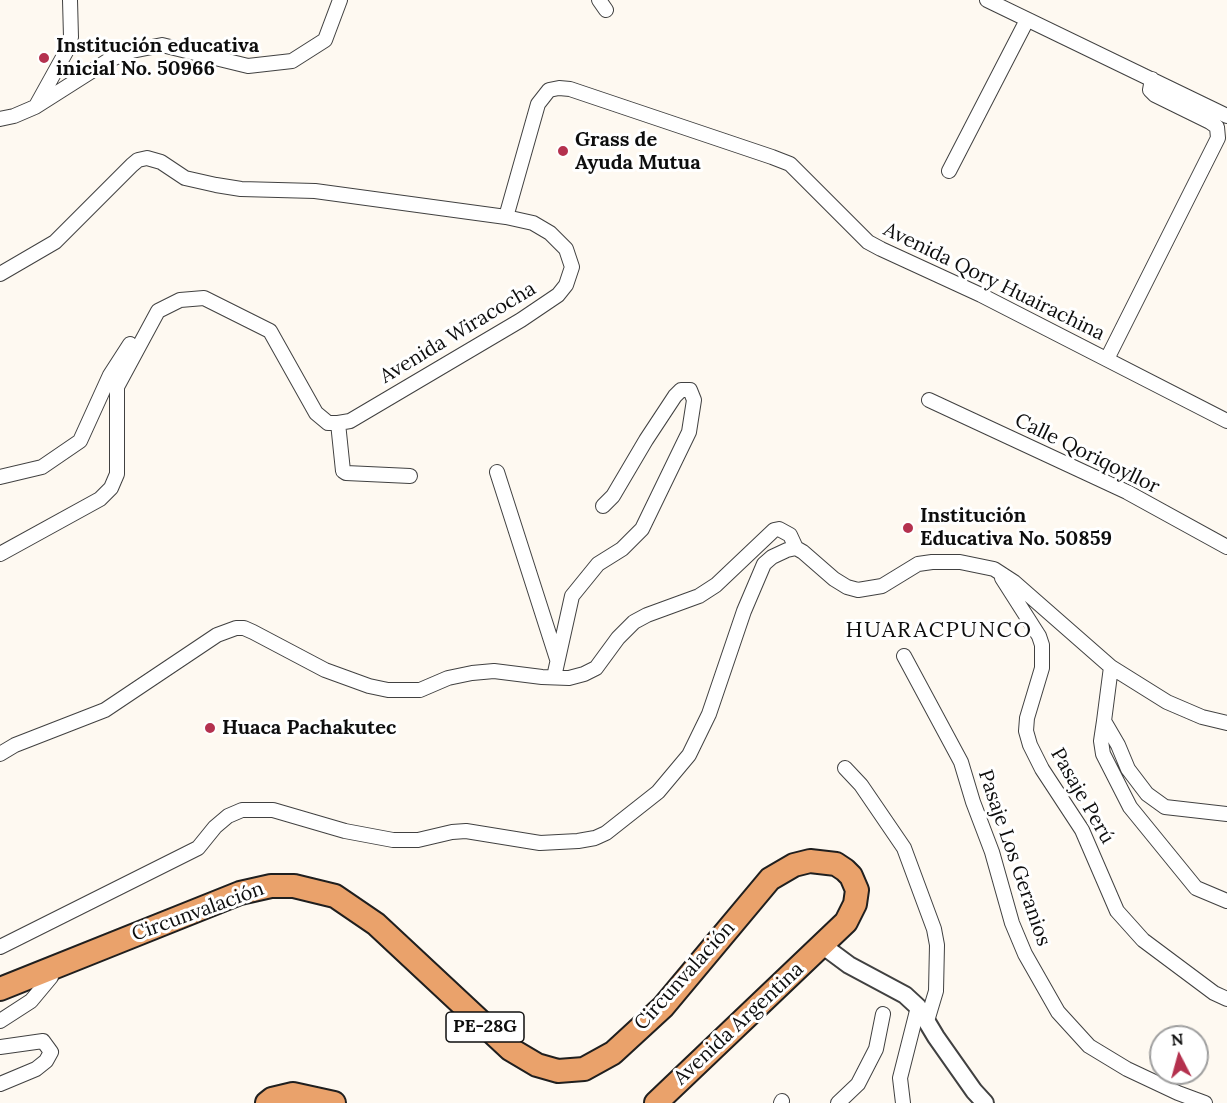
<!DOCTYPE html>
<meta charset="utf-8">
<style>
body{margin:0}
#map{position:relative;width:1227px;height:1103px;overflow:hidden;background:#fef9f1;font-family:Lora,serif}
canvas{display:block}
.north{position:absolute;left:1149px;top:1025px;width:60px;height:60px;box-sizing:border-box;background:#fff;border:2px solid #9f9f9f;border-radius:50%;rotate:354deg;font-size:16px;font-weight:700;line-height:24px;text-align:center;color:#0e0e0e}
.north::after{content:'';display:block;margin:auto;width:21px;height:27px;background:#b4314e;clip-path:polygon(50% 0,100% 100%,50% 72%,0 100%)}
</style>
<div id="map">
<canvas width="1227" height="1103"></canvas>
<div class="north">N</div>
</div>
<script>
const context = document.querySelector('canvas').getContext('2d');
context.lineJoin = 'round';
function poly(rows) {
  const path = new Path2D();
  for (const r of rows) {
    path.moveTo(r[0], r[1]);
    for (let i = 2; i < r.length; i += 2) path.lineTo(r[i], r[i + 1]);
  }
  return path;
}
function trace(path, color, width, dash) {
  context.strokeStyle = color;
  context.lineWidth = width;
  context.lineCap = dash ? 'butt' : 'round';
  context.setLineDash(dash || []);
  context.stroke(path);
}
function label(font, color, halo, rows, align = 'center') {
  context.font = font + ' Lora,serif';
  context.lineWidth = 6;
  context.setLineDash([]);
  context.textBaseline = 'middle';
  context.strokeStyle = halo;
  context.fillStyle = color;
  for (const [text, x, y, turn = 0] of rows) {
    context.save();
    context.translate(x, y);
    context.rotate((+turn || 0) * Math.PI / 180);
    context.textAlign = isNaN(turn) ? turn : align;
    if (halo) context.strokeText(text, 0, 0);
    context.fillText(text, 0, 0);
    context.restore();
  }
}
const minor = poly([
 [599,0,606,10],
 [987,0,1227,116],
 [36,106,67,50,71,37,70,0],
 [0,119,14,116,35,107,109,60,132,51,162,45,248,66,292,61,325,40,340,0],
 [949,171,1027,20],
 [506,217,538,104,549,90,559,88,570,89,772,157,790,164,868,242,881,249,981,295,1227,421],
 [0,274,55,242,132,165,138,160,147,158,161,162,185,178,216,185,241,189,315,191,506,217,533,223,550,233,566,249,572,267,566,285,558,295,521,320,350,421,338,423,328,423,316,413,270,331,204,298,180,300,158,311,117,387,117,474,111,488,100,499,0,554],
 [1107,359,1218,138,1217,127,1210,122,1155,95,1150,90,1152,79],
 [929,400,1127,492,1227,547],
 [338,423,343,471,346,473,410,476],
 [497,472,557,659],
 [0,477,42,467,80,441,110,375,130,344],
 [1002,578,1039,636,1042,645,1042,668,1027,718,1026,731,1030,745,1042,769,1082,830,1117,911,1143,940,1214,993,1227,999],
 [904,656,961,762,973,802,992,852,1012,923,1025,954,1058,1012,1089,1046,1127,1069,1178,1093,1205,1103],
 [1111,667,1104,721,1118,745,1128,769,1147,794,1165,807,1227,814],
 [554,677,572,596,598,564,622,549,642,529,689,432,694,400,690,390,681,390,675,396,646,440,613,496,603,506],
 [1104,721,1101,741,1103,754,1130,807,1196,888,1227,901],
 [0,754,15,745,105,710,217,635,236,628,244,628,253,632,325,670,369,686,388,690,420,690,448,678,472,673,494,671,542,677,569,678,584,674,596,668,618,638,634,622,647,615,699,596,716,585,774,530,779,529,790,535,796,548],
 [845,768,861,785,904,848,934,929,937,945,936,991,927,1021],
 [0,947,198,848,215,827,228,816,242,810,273,810,345,831,393,840,418,840,452,832,466,831,540,843,578,841,595,838,606,833,658,792,689,755,709,714,744,611,764,564,772,557,787,550,796,548,803,552,834,579,847,587,858,590,882,586,918,564,932,562,960,562,994,569,1014,582,1111,667,1167,702,1202,717,1227,723],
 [0,1021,31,1001,51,977,51,970],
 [0,1047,43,1041,51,1052,46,1061,36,1069,0,1084],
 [781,1103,782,1101],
 [838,1103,858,1084,876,1049,883,1014],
 [903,1103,900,1078,918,1007]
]);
const tertiary = poly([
 [822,945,849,965,905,995,918,1007,936,1037,974,1091,985,1103]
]);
const trunk = poly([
 [0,989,240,893,271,886,294,886,335,896,376,924,510,1049,537,1065,558,1071,584,1069,613,1053,663,1007,770,879,794,865,810,861,836,864,845,870,851,876,857,890,855,904,846,922,656,1103],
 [267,1103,272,1099,293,1094,334,1103]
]);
trace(minor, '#414141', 16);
trace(tertiary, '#414141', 20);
trace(trunk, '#1f1f1f', 26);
trace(minor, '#fff', 14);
trace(tertiary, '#fff', 16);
trace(trunk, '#eaa26b', 22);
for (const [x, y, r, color] of [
 [44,58,6,"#b4314e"],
 [563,151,6,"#b4314e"],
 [908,528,6,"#b4314e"],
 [210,728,6,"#b4314e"]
]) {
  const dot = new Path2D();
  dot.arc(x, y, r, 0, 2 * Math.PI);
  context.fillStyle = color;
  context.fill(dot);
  trace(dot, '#fff', 2);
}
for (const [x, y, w] of [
 [485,1027,78]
]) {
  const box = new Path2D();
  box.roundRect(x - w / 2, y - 15, w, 30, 4.5);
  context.fillStyle = '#fff';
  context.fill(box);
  trace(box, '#0e0e0e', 1.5);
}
label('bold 18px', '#0e0e0e', null, [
 ["PE-28G",485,1027]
]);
label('bold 20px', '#0e0e0e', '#fff', [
 ["Institución educativa",56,46],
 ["inicial No. 50966",56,69],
 ["Grass de",575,140],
 ["Ayuda Mutua",575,163],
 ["Institución",920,516],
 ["Educativa No. 50859",920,539],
 ["Huaca Pachakutec",222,728]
], 'left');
label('20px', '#0e0e0e', '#fff', [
 ["Avenida Qory Huairachina",994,282,26],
 ["Avenida Wiracocha",458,333,-31],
 ["Calle Qoriqoyllor",1087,454,26],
 ["Pasaje Perú",1082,796,60],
 ["Pasaje Los Geranios",1014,858,71],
 ["Circunvalación",198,912,-20],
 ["Circunvalación",685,976,-48],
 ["Avenida Argentina",739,1024,-43]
]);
context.letterSpacing = '1.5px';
label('22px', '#0e0e0e', '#fff', [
 ["HUARACPUNCO",939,631]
]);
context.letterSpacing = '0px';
</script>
